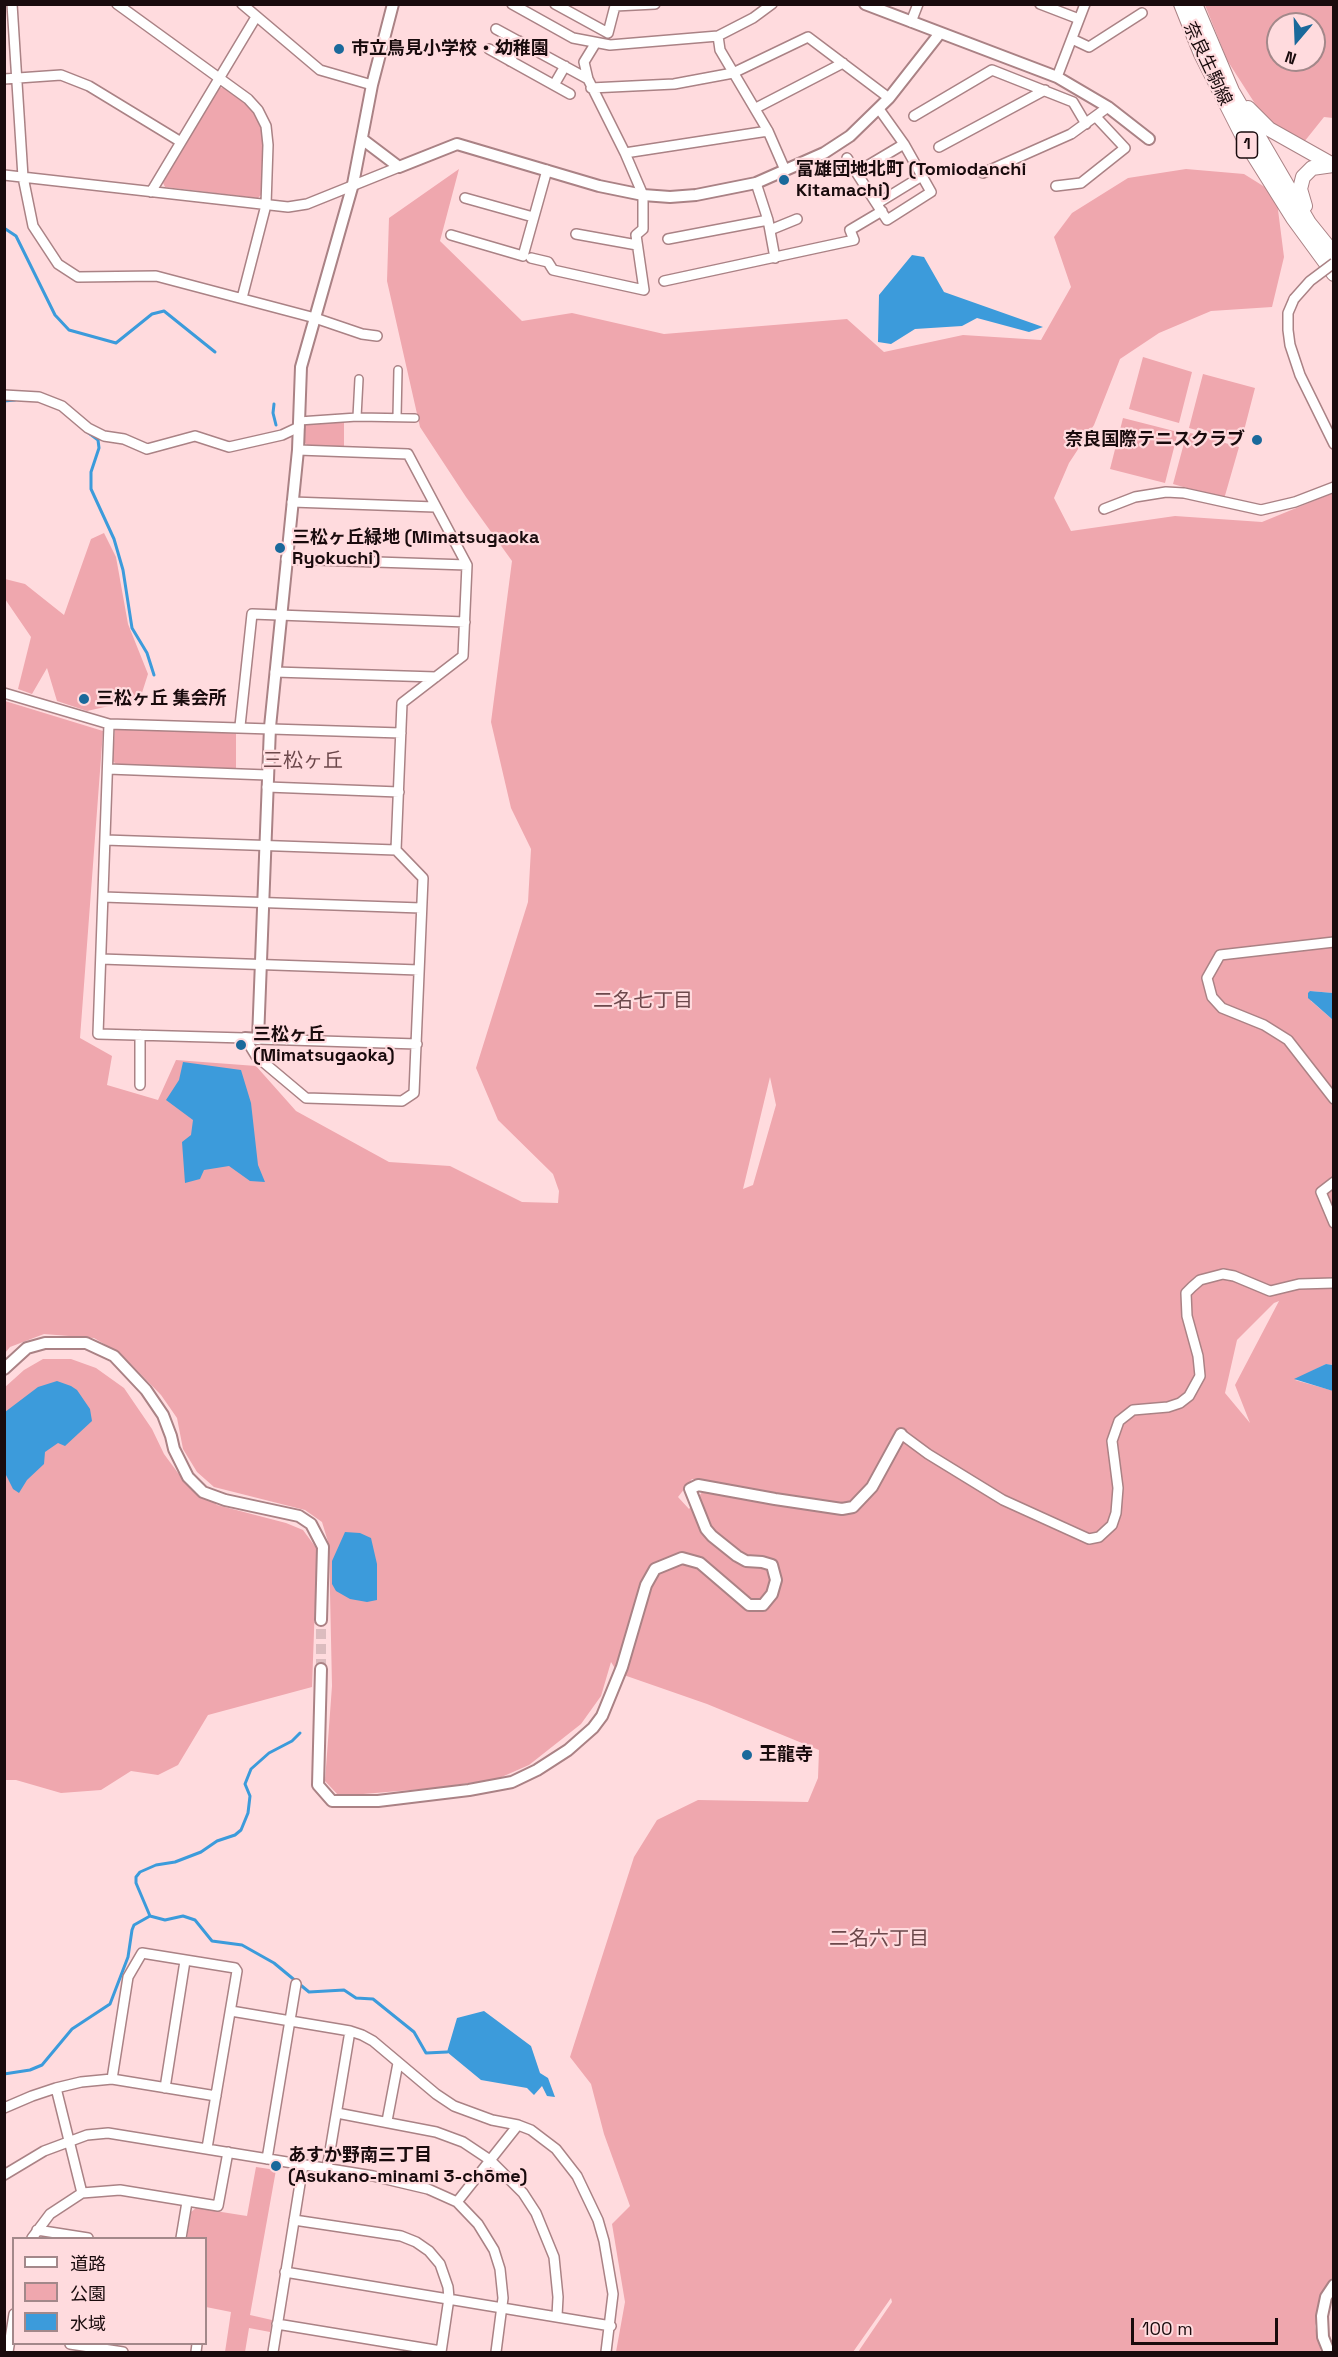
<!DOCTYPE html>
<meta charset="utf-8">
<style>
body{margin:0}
#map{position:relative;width:1338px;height:2357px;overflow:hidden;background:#ffdbde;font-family:"Space Grotesk","Noto Sans JP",sans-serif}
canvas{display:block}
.frame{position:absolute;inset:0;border:6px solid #190b0d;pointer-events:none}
.legend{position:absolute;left:12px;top:2237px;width:195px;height:108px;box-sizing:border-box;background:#ffdbde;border:2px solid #a3888a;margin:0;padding:8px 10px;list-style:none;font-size:18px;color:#190b0d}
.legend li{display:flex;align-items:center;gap:12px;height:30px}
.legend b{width:30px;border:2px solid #a3888a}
.north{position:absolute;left:1266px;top:12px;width:60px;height:60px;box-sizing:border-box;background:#ffdbde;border:2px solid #a3888a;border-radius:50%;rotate:199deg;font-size:16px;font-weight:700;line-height:24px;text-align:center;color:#190b0d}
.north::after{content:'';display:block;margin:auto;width:21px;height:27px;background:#1a699b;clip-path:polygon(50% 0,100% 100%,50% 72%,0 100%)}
.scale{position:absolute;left:1131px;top:2318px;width:147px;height:27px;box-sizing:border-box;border:3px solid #190b0d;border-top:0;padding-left:8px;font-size:18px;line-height:21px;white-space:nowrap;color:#190b0d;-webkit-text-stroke:4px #ffdbde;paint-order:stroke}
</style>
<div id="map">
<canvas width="1338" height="2357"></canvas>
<div class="frame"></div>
<ul class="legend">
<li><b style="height:8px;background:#fff"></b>道路</li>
<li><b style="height:16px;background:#efa7ae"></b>公園</li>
<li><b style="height:16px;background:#3c9bdb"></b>水域</li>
</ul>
<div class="north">N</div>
<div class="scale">100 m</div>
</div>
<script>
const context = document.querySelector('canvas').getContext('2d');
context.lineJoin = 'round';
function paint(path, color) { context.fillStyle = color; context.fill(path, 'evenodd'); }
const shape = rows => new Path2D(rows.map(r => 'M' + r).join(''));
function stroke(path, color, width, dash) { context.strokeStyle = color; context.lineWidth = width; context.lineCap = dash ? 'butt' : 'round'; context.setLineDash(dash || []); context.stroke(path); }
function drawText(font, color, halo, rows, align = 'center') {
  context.font = font + ' "Space Grotesk","Noto Sans JP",sans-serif'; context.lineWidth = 4.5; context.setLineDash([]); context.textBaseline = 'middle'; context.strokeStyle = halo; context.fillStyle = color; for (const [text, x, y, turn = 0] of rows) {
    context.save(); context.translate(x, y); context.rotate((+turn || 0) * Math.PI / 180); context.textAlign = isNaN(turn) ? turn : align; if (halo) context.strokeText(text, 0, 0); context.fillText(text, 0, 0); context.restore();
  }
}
const green = shape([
 [1205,5,1333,5,1333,118,1324,117,1304,142,1277,130,1261,113,1227,60],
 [1278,24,1314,24,1314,60,1278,60],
 [224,87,243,100,254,112,262,131,264,146,261,195,258,198,165,187,163,183,219,88],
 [459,169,440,241,522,321,572,313,664,334,847,319,884,352,963,335,1041,340,1071,287,1054,237,1072,213,1128,178,1186,169,1244,174,1276,194,1284,257,1272,307,1211,311,1159,333,1120,359,1094,425,1069,463,1054,498,1071,531,1175,516,1262,522,1333,493,1333,993,1310,991,1311,1001,1333,1020,1334,1365,1326,1364,1295,1380,1334,1391,1334,2272,1315,2326,1321,2352,858,2352,892,2302,891,2298,853,2352,616,2352,625,2302,612,2224,630,2206,604,2134,591,2084,570,2057,624,1888,634,1857,657,1820,698,1800,808,1802,818,1778,819,1750,707,1704,618,1673,611,1662,601,1696,581,1724,529,1765,497,1779,435,1788,339,1796,325,1781,332,1686,329,1545,322,1522,305,1510,214,1487,197,1472,183,1449,177,1418,161,1395,121,1354,94,1338,44,1334,10,1347,5,1353,5,701,103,731,80,1038,112,1056,107,1085,158,1100,176,1060,256,1066,296,1111,389,1162,450,1166,522,1202,558,1203,559,1191,553,1174,498,1120,476,1068,528,902,531,849,511,808,491,722,512,561,466,497,420,427,387,281,389,218],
 [770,1077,776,1105,753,1185,743,1189],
 [1279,1301,1235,1385,1250,1423,1225,1393,1237,1340,1274,1303],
 [692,1479,710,1482,689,1509,678,1497],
 [1143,357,1192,372,1179,423,1129,409],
 [1203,374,1255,388,1241,442,1189,428],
 [1123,418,1178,432,1165,483,1110,469],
 [344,421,344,448,309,447,305,443,305,424],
 [1187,432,1239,447,1224,499,1173,484],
 [104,533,116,557,128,624,148,674,140,699,87,711,57,701,47,668,32,694,18,689,31,637,5,599,5,579,25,584,64,615,91,539],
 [236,726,236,770,118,766,113,761,115,727],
 [43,1359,71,1359,96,1368,124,1388,152,1429,164,1454,178,1473,217,1505,286,1523,303,1530,317,1549,312,1687,208,1715,178,1765,158,1775,131,1771,101,1790,61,1793,16,1780,5,1780,4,1388,24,1370],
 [256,2167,276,2170,250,2315,272,2320,270,2332,249,2328,245,2352,225,2352,231,2312,206,2307,206,2238,187,2238,191,2212,196,2208,247,2216]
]);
const water = shape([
 [912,255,924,257,944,292,1043,327,1029,332,977,318,962,326,915,329,891,344,878,342,879,295],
 [1310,991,1333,993,1333,1020,1308,998,1308,993],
 [183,1062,241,1070,251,1103,258,1165,265,1182,250,1181,229,1166,204,1170,200,1179,185,1183,182,1142,191,1135,193,1120,166,1100,179,1080],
 [1326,1364,1333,1365,1333,1391,1294,1379],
 [57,1381,71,1386,77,1390,90,1409,92,1421,65,1446,58,1443,45,1452,44,1464,27,1480,19,1493,13,1489,5,1473,5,1412,38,1387],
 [345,1532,360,1533,371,1538,377,1564,377,1600,367,1602,350,1599,336,1591,332,1584,332,1561],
 [484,2011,531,2046,540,2073,548,2078,555,2097,547,2096,542,2086,534,2095,527,2088,481,2080,447,2052,457,2018]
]);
const stream = shape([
 [4,228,16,236,55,315,69,330,116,343,152,314,164,311,215,352],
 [4,401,15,400],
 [274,404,273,413,276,425],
 [86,431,98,440,99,448,91,472,91,489,114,539,123,570,132,628,147,653,154,675],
 [150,1916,136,1883,136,1877,140,1872,156,1865,175,1862,201,1852,217,1841,235,1835,241,1830,248,1813,250,1796,245,1784,251,1769,269,1753,292,1741,300,1733],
 [4,2074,30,2070,42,2065,72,2029,110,2004,128,1957,132,1930,134,1925,150,1916,165,1920,183,1916,195,1920,212,1941,242,1945,274,1963,309,1992,344,1990,356,1998,373,1999,414,2032,426,2053,447,2052]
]);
const tertiaryTunnel = shape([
 [321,1669,321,1620]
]);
const pedestrian = shape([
 [357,417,359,379],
 [397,417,398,370],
 [299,421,357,417,415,418]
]);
const minor = shape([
 [12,4,23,177,33,226,58,264,78,277,156,276,315,318,362,334,377,336],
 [117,4,248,99,258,110,266,126,268,145,266,205,242,298],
 [242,4,320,70,372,85],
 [512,4,573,38,610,45,718,36,753,18,772,4],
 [555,4,608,33,615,6,655,4],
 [1040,4,1079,19],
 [911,22,918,4],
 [496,29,588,79],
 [718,36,720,50,768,131,785,170],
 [1072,39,1089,47,1142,13],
 [489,49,570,94],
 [510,61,519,41],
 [1057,77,1085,4],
 [4,79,61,75,89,86,181,142],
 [554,85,565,66],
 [591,88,674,84,733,73,808,37,889,98],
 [756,108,843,63],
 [914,116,992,70,1073,102,1086,124],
 [939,147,1045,90],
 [625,153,768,131],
 [847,158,887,220,931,192,904,144,879,109],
 [857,172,904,144],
 [983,173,1071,134,1108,107],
 [4,175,288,207,307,204,399,167],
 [756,183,768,220,775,258],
 [1056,186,1081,183,1125,148,1096,117],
 [151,192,256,17],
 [465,198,533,217],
 [878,203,922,176],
 [770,230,797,219],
 [576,234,637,245],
 [451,235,523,256,547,170],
 [668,239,768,220],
 [531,258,548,262,553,270,644,290,636,235,643,229,643,195,625,153,588,79,584,62,595,44],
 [664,281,854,240,850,230,882,211],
 [1294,299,1288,313,1288,330,1290,345,1300,375,1334,444],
 [4,395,39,397,62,406,88,428,104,436,124,439,147,449,195,436,229,447,282,435,299,427],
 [292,502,435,507],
 [1104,509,1135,497,1166,492,1184,493,1261,510,1295,502,1334,487],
 [286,559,467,565],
 [275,672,436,677],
 [4,693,109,724,401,733],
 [109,724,98,1034,245,1038,256,1056,306,1098,402,1101,414,1093,423,878,396,850,402,703,463,656,467,565,408,454,298,450],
 [240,726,252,614,465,622],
 [108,769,267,775],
 [267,787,399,792],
 [105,840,396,850],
 [103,897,421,908],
 [1334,942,1220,955,1207,978,1212,997,1222,1008,1264,1025,1288,1040,1334,1099],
 [101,959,419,970],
 [258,1039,417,1044],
 [140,1085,140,1035],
 [1334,1182,1321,1192,1334,1223],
 [901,1434,928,1454,1003,1500,1089,1539,1099,1537,1112,1525,1116,1513,1118,1488,1112,1441,1119,1421,1133,1410,1168,1407,1180,1403,1189,1396,1200,1376,1198,1356,1187,1316,1186,1293,1192,1287,1200,1280,1223,1274,1234,1276,1270,1291,1299,1284,1334,1283],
 [231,2011,350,2031,362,2035,373,2041,436,2094,454,2106,492,2120,518,2125,531,2130,556,2149,577,2176,598,2220,604,2241,613,2294,606,2352],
 [112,2079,128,1977,142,1953,235,1968,237,1971,207,2148],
 [56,2088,82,2193],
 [165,2088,185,1961],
 [4,2108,32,2096,56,2088,81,2082,112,2079,216,2096],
 [337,2113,436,2132,463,2142,490,2160,523,2193,536,2213,554,2257,558,2297,557,2316],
 [387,2121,398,2063],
 [267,2159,296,1984],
 [327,2169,350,2031],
 [4,2175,44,2151,87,2135,108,2133,373,2176,428,2189,457,2202,478,2224,494,2250,500,2269,503,2298,496,2352],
 [457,2202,518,2125],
 [294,2220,401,2236,416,2242,429,2251,440,2264,448,2287,449,2298,441,2352],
 [37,2230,88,2238],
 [32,2238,50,2214,82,2193,120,2190,218,2206,228,2152],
 [181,2238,187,2202],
 [285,2272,611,2326],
 [277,2324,441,2351],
 [70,2344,123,2352],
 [8,2352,14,2314],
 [196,2352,197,2344],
 [273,2352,303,2165]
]);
const tertiary = shape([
 [865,4,1057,77,1108,107,1149,139],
 [362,139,399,167,457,144,599,186,643,195,670,197,696,195,756,183,824,153,850,136,889,98,940,33],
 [245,1038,258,1039,270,727,298,450,301,367,353,184,372,85,393,4],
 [4,1369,27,1348,45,1343,86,1343,114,1356,146,1390,163,1415,171,1436,174,1449,188,1477,203,1492,225,1500,299,1516,311,1524,323,1547,321,1620],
 [321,1669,318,1785,332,1801,378,1801,469,1790,512,1782,537,1770,568,1750,593,1728,602,1716,622,1667,646,1585,655,1569,682,1558,700,1563,749,1605,763,1605,772,1594,776,1580,772,1565,762,1562,746,1561,737,1556,712,1536,706,1529,690,1489,698,1485,775,1499,842,1509,853,1507,872,1487,901,1434],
 [1329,2352,1323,2337,1322,2316,1326,2297,1334,2285]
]);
const primary = shape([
 [1181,4,1201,54,1246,143,1293,218,1334,274],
 [1195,4,1232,91,1309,223,1334,254],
 [1248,108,1269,129,1333,165],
 [1305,206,1300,189,1303,177,1312,168,1333,165]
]);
const minorBridge = shape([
 [1294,299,1310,281,1334,263]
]);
const markers = [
 [339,49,6,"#1a699b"],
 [784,180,6,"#1a699b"],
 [1257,440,6,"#1a699b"],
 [280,548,6,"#1a699b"],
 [84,699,6,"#1a699b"],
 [241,1045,6,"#1a699b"],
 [747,1755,6,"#1a699b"],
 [276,2166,6,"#1a699b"]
];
const shields = [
 [1247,145,21]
];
const shieldNames = [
 ["1",1247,145]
];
const poiNames = [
 ["市立鳥見小学校・幼稚園",351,49],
 ["富雄団地北町 (Tomiodanchi",796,170],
 ["Kitamachi)",796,191],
 ["奈良国際テニスクラブ",1245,440,"right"],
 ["三松ヶ丘緑地 (Mimatsugaoka",292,538],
 ["Ryokuchi)",292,559],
 ["三松ヶ丘 集会所",96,699],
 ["三松ヶ丘",253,1035],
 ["(Mimatsugaoka)",253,1056],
 ["王龍寺",759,1755],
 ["あすか野南三丁目",288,2156],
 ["(Asukano-minami 3-chōme)",288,2177]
];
const streetNames = [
 ["奈良生駒線",1207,64,65]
];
const neighbourhoodNames = [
 ["三松ヶ丘",303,762],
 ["二名七丁目",643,1002],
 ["二名六丁目",879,1940]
];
paint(green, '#efa7ae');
paint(water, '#3c9bdb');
stroke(stream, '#3c9bdb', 3);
stroke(tertiaryTunnel, '#dcbcbf', 10, [10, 5]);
stroke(pedestrian, '#aa8285', 10);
stroke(minor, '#aa8285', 12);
stroke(tertiary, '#aa8285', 14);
stroke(primary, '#aa8285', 16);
stroke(pedestrian, '#fff', 7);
stroke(minor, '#fff', 9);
stroke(tertiary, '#fff', 10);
stroke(primary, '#fff', 14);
stroke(minorBridge, '#aa8285', 12, []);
stroke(minorBridge, '#fff', 9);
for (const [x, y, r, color] of markers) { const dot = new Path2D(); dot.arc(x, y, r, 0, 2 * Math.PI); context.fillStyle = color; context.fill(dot); stroke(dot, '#ffdbde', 2); }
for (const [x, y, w] of shields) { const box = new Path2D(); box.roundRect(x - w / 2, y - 13, w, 26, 4.5); context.fillStyle = '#ffdbde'; context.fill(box); stroke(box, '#190b0d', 1.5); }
drawText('bold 16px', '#190b0d', null, shieldNames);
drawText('bold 18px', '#190b0d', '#ffdbde', poiNames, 'left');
drawText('18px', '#190b0d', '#ffdbde', streetNames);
drawText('20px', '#6c484b', '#ffdbde', neighbourhoodNames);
</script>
